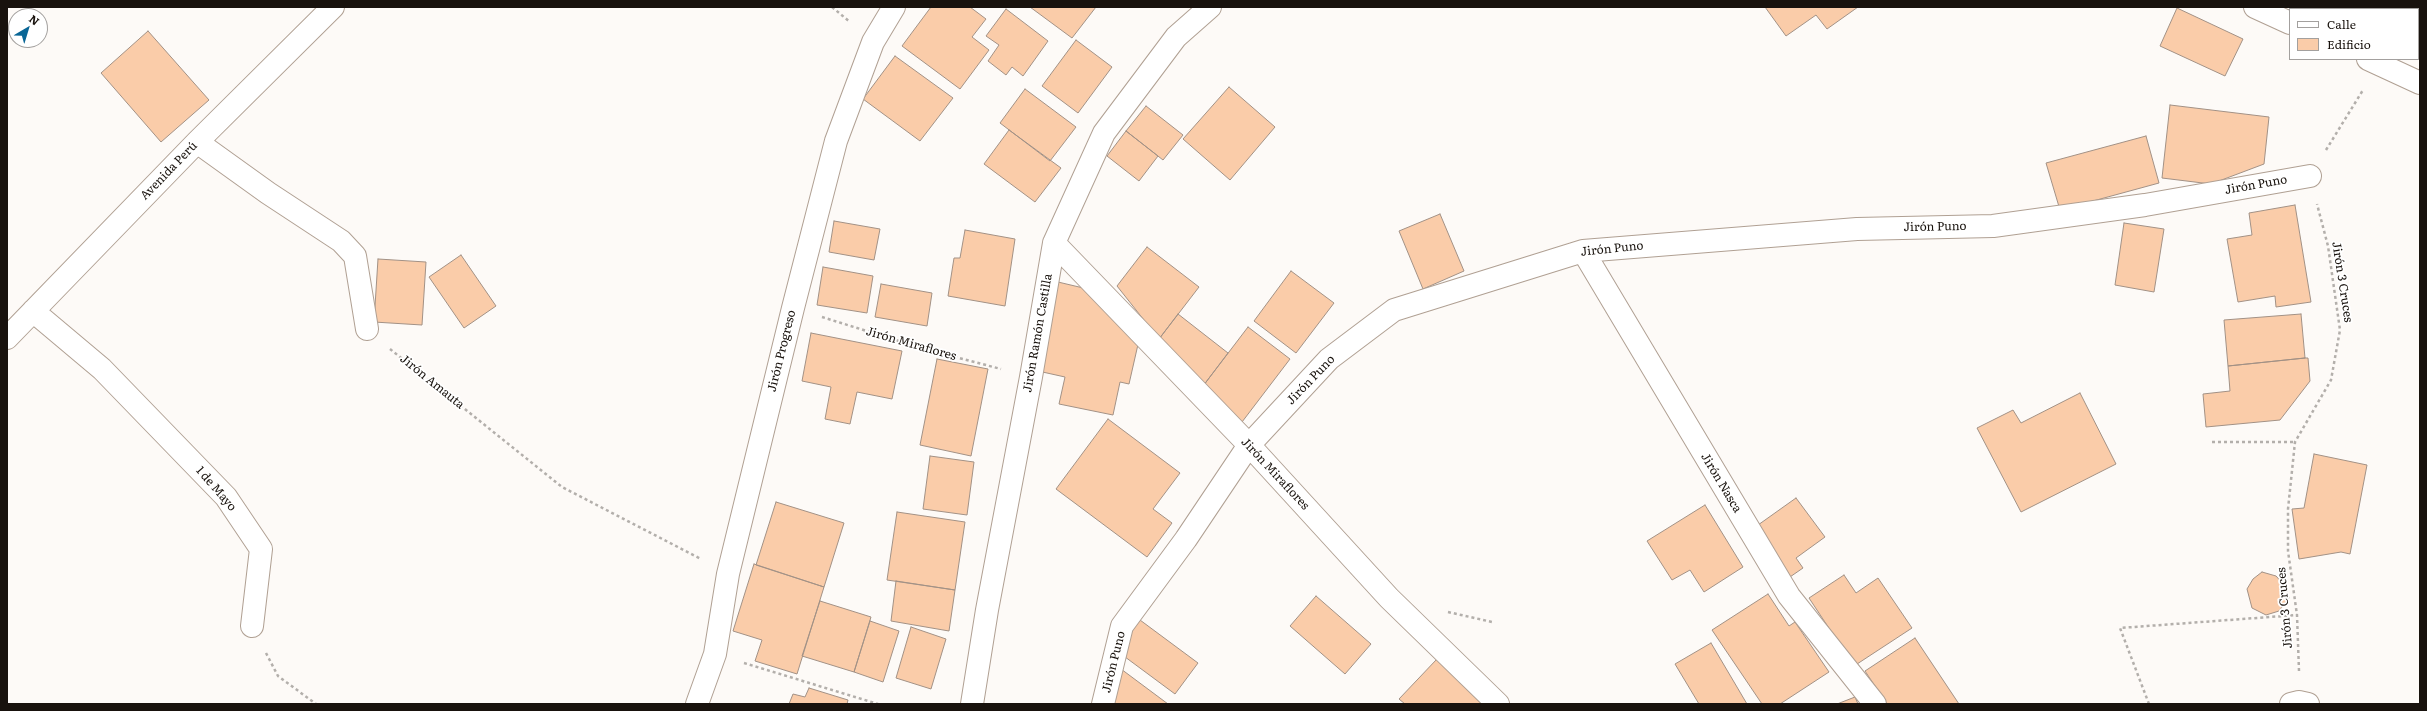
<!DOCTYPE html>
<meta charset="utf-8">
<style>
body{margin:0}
#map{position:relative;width:2427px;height:711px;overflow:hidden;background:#fdfaf7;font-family:Literata,serif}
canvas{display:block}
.frame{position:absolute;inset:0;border:8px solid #18120d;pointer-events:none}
.legend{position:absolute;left:2289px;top:8px;width:130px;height:52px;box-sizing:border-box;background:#fff;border:1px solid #a3a09e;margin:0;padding:5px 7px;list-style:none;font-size:12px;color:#18120d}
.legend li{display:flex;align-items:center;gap:8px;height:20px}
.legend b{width:20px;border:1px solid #a3a09e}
.north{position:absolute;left:8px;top:8px;width:40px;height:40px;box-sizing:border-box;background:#fff;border:1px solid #a3a09e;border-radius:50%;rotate:38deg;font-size:11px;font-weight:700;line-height:16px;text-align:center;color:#18120d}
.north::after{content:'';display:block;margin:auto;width:14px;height:18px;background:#096696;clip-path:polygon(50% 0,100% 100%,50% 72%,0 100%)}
</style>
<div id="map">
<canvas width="2427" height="711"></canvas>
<div class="frame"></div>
<ul class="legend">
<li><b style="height:5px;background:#fff"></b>Calle</li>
<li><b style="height:11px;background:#facca9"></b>Edificio</li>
</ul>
<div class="north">N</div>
</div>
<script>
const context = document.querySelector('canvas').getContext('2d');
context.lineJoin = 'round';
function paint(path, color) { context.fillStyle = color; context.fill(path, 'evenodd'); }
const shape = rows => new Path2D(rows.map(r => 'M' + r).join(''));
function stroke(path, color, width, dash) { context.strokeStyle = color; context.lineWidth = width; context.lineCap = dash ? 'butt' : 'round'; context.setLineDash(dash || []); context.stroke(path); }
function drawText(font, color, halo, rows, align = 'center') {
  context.font = font + ' Literata,serif'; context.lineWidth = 3.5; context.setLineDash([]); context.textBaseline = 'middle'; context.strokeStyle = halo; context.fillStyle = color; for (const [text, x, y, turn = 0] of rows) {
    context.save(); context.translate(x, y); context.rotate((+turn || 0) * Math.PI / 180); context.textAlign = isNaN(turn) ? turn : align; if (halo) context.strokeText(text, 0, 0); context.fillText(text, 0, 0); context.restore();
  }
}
const building = shape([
 [931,7,970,7,986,19,972,37,989,50,960,89,902,46,931,7],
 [1030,7,1096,7,1072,38,1030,7],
 [1765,7,1858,7,1827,29,1816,15,1786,36,1765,7],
 [2326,7,2378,7,2382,9,2325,9,2326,7],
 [2177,8,2243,39,2225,76,2160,46,2177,8],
 [1006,9,1048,41,1023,76,1012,67,1006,75,988,61,999,45,986,36,1006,9],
 [148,31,209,100,161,142,101,73,148,31],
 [1076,40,1112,67,1078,113,1042,86,1076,40],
 [895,56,953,98,920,141,863,99,895,56],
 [1229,87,1275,127,1230,180,1183,139,1229,87],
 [1025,89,1076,127,1050,161,1000,123,1025,89],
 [2170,105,2269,117,2264,164,2211,184,2162,178,2170,105],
 [1146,106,1183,135,1163,160,1126,131,1146,106],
 [1009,130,1061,168,1035,202,984,164,1009,130],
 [1126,131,1158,156,1139,181,1107,156,1126,131],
 [2146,136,2159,183,2060,210,2046,163,2146,136],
 [2295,205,2311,302,2276,307,2275,296,2238,302,2227,239,2252,235,2249,213,2295,205],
 [1440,214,1464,271,1423,289,1399,231,1440,214],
 [834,221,880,229,874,260,829,252,834,221],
 [2124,223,2164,229,2154,292,2115,285,2124,223],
 [965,230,1015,239,1005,306,948,296,954,258,960,258,965,230],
 [1147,247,1199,287,1159,339,1117,286,1147,247],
 [461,255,496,306,464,328,429,277,461,255],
 [378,259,426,262,422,325,374,322,378,259],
 [823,267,873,276,867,313,817,305,823,267],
 [1291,271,1334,303,1296,353,1254,321,1291,271],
 [1058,282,1096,291,1139,340,1129,384,1120,382,1113,415,1059,404,1065,377,1038,371,1058,282],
 [881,284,932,293,927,326,875,317,881,284],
 [1178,314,1228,353,1200,390,1159,339,1178,314],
 [2301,314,2305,358,2228,366,2224,320,2301,314],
 [1248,327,1290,359,1242,422,1200,390,1248,327],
 [811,333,902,351,892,399,857,392,850,424,825,419,831,387,802,381,811,333],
 [2305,358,2308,358,2310,381,2280,420,2206,427,2203,394,2230,391,2228,366,2305,358],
 [937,359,988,369,971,456,920,445,937,359],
 [2080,393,2116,464,2021,512,1977,428,2013,410,2021,423,2080,393],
 [1108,419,1180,473,1153,509,1172,523,1147,557,1056,489,1108,419],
 [2314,454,2367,465,2350,554,2341,552,2299,559,2292,509,2304,508,2314,454],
 [930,456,974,462,967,515,923,509,930,456],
 [1796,498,1825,537,1796,558,1803,568,1787,579,1751,530,1796,498],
 [776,502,844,523,824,587,756,565,776,502],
 [1705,505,1743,567,1704,592,1690,570,1672,580,1647,541,1705,505],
 [897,512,965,522,955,590,887,580,897,512],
 [754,564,824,587,797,674,755,661,762,640,733,631,754,564],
 [2262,572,2276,576,2286,587,2289,598,2279,611,2266,615,2252,608,2247,589,2253,579,2262,572],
 [1844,575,1856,593,1878,578,1912,628,1854,666,1809,598,1844,575],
 [896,581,955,590,949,631,891,621,896,581],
 [1768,594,1789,626,1795,622,1829,672,1780,704,1762,704,1712,630,1768,594],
 [1316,596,1371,644,1345,674,1290,626,1316,596],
 [820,601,871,617,854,672,802,656,820,601],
 [1140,620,1198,663,1175,694,1117,651,1140,620],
 [870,621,899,631,883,682,854,672,870,621],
 [911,627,946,639,931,689,896,678,911,627],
 [1915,638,1959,704,1887,704,1865,671,1915,638],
 [1711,643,1747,704,1699,704,1675,664,1711,643],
 [1437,659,1484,704,1405,704,1399,699,1437,659],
 [1121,669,1168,704,1107,704,1121,669],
 [809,688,848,700,847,704,789,704,793,694,805,697,809,688],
 [1855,697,1858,704,1837,704,1855,697]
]);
const path = shape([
 [832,7,850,22],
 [2417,9,2419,7],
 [2326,150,2363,90],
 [822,317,921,348,1001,369],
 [390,349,562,487,701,559],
 [2212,442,2295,442],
 [1448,612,1492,622],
 [266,653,278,676,316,704],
 [744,663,878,704],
 [2299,671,2297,615,2288,551,2288,509,2295,442,2331,380,2340,330,2328,246,2317,204],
 [2149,704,2120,628,2297,615]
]);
const street = shape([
 [2255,7,2290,23],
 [2368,59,2420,83],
 [197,142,268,193,341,241,355,256,367,329],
 [1054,243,1249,445,1389,598,1498,704],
 [1583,251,1789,596,1875,704],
 [33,311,102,369,226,497,261,549,252,626],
 [7,338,197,142,333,7],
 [697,704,715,654,728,574,793,308,836,141,873,42,894,7],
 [972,704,987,610,1031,377,1054,243,1104,133,1176,37,1210,7],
 [1103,704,1122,626,1186,539,1249,445,1329,359,1394,310,1583,251,1857,229,1993,226,2145,205,2310,176],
 [2291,704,2299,702,2308,704]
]);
const streetNames = [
 ["Avenida Perú",169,171,-46],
 ["Jirón Puno",2256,185,-10],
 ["Jirón Puno",1935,227,-1],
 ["Jirón Puno",1612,249,-6],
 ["Jirón 3 Cruces",2342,282,81],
 ["Jirón Ramón Castilla",1038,333,-80],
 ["Jirón Miraflores",911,344,16],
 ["Jirón Progreso",782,351,-76],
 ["Jirón Puno",1311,380,-46],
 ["Jirón Amauta",432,382,39],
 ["Jirón Miraflores",1275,474,47],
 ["Jirón Nasca",1721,483,59],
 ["1 de Mayo",216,489,49],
 ["Jirón 3 Cruces",2285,608,-95],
 ["Jirón Puno",1114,662,-76]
];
paint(building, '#facca9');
stroke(building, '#a29185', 1);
stroke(street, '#b0a093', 24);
stroke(path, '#b3afab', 2.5, [3, 3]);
stroke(street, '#fff', 22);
drawText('12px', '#18120d', '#fff', streetNames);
</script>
